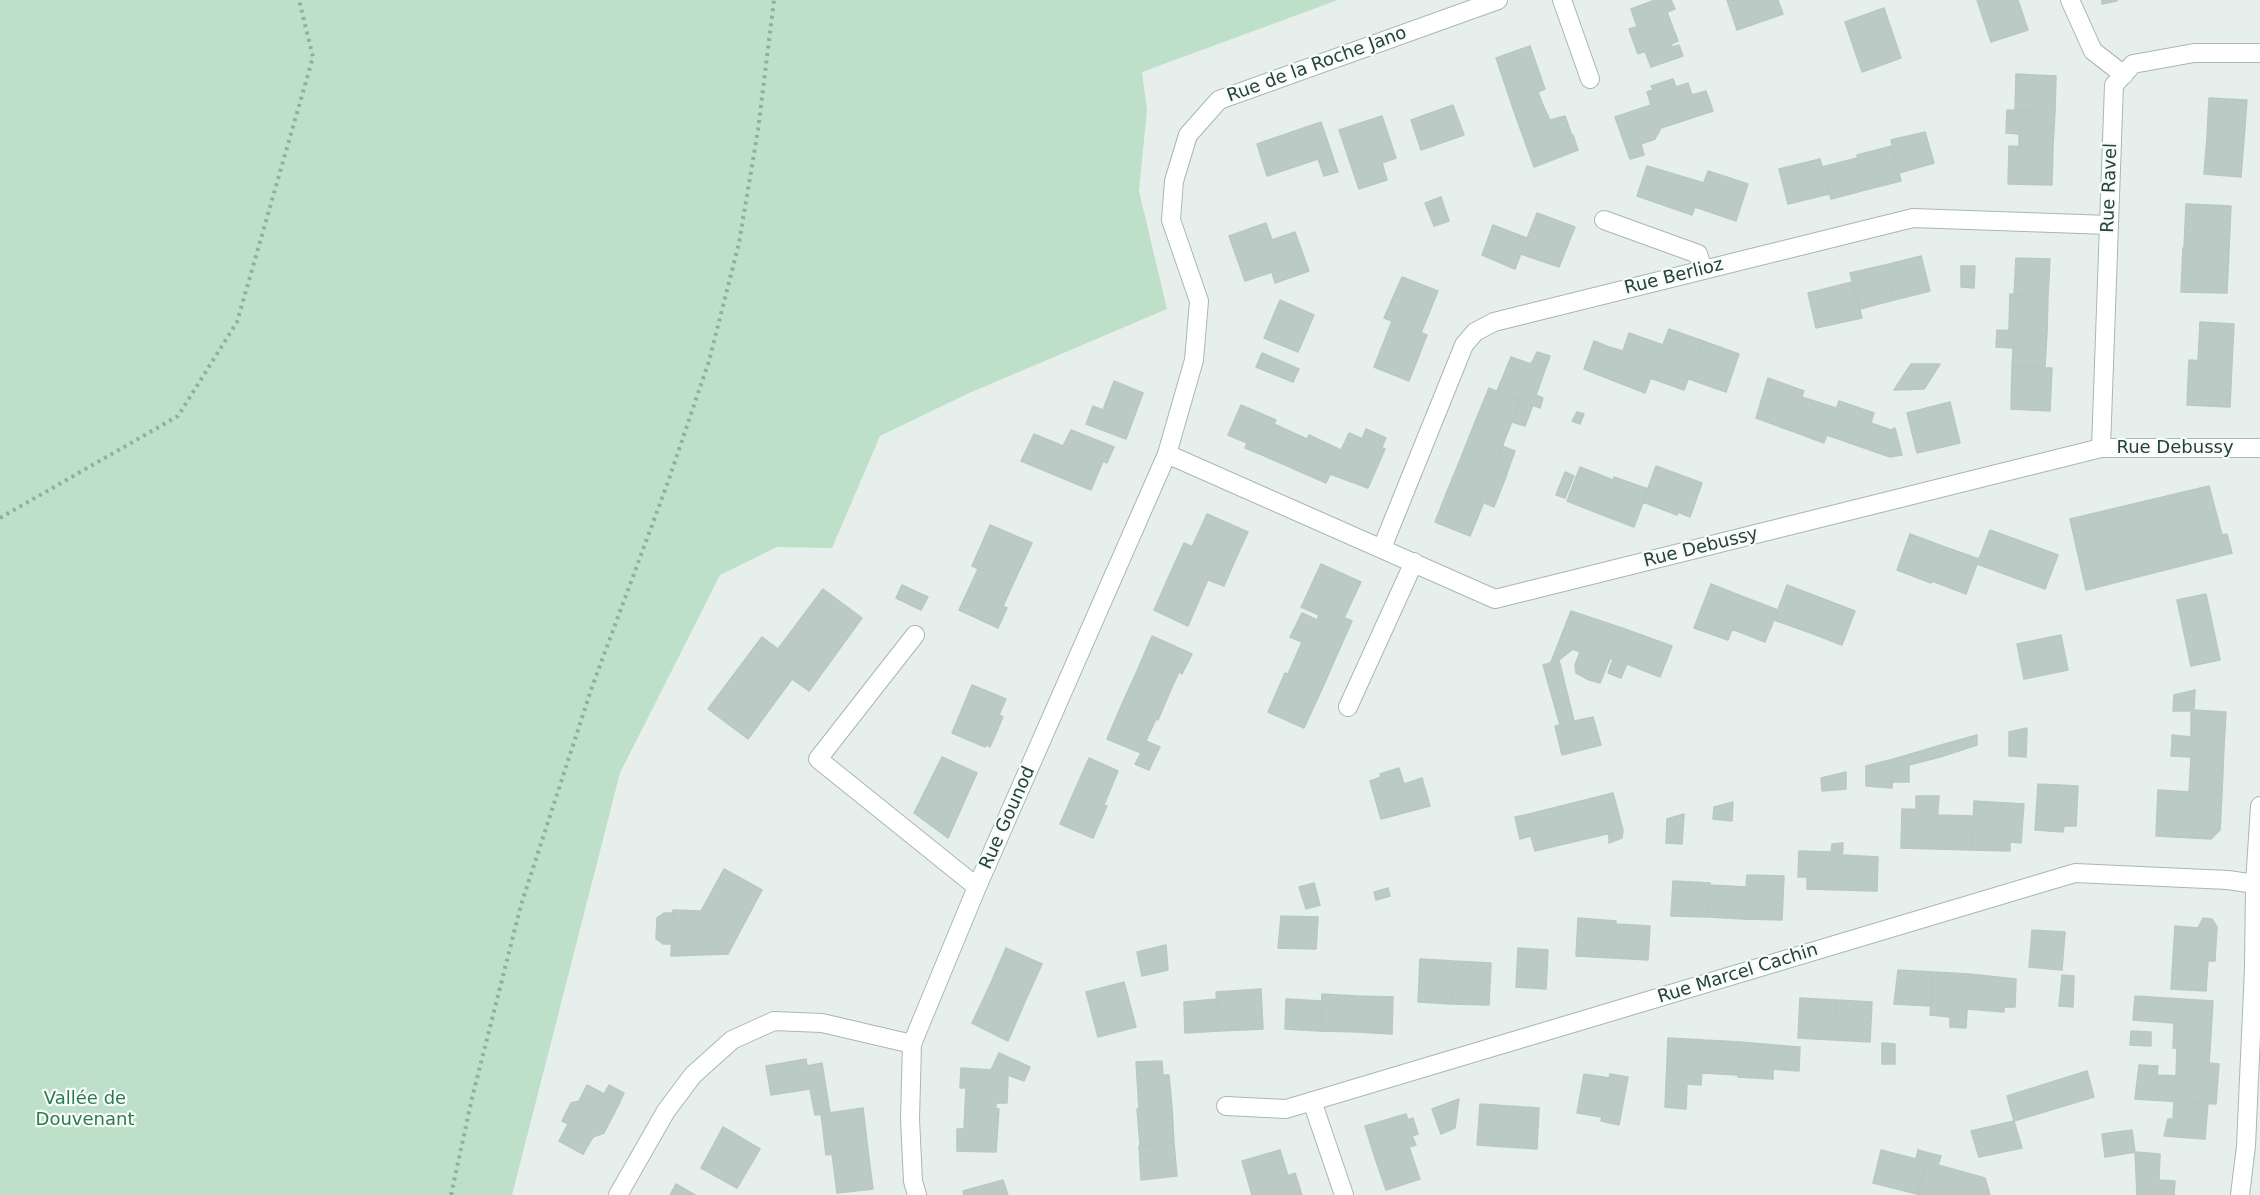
<!DOCTYPE html>
<meta charset="utf-8">
<style>
body{margin:0}
canvas{display:block;background:#e6efeb}
</style>
<canvas width="2260" height="1195"></canvas>
<script>
const context = document.querySelector('canvas').getContext('2d');
context.lineJoin = 'round';
function paint(path, color) { context.fillStyle = color; context.fill(path, 'evenodd'); }
const shape = rows => new Path2D(rows.map(r => 'M' + r).join(''));
function stroke(path, color, width, dash) { context.strokeStyle = color; context.lineWidth = width; context.lineCap = dash ? 'butt' : 'round'; context.setLineDash(dash || []); context.stroke(path); }
function drawText(font, color, halo, rows, align = 'center') {
  context.font = font + ' "DejaVu Sans",sans-serif'; context.lineWidth = 4.5; context.setLineDash([]); context.textBaseline = 'middle'; context.strokeStyle = halo; context.fillStyle = color; for (const [text, x, y, turn = 0] of rows) {
    context.save(); context.translate(x, y); context.rotate((+turn || 0) * Math.PI / 180); context.textAlign = isNaN(turn) ? turn : align; if (halo) context.strokeText(text, 0, 0); context.fillText(text, 0, 0); context.restore();
  }
}
const green = shape([
 [0,0,1338,0,1142,72,1147,110,1139,191,1167,309,967,394,880,436,832,548,777,547,720,575,620,773,512,1195,0,1195]
]);
const building = shape([
 [1655,0,1671,0,1675,9,1667,12,1678,41,1671,44,1672,47,1679,45,1683,56,1651,67,1645,51,1638,54,1632,38,1640,35,1631,9,1655,0],
 [1727,0,1778,0,1783,14,1737,30,1727,0],
 [1977,0,2018,0,2028,30,1991,42,1977,0],
 [2102,0,2117,0,2117,1,2102,4,2102,0],
 [1884,8,1901,58,1862,72,1845,22,1884,8],
 [1636,27,1640,35,1632,38,1629,29,1636,27],
 [1530,46,1545,89,1538,92,1543,105,1515,114,1496,58,1530,46],
 [2016,74,2056,76,2055,112,2015,111,2016,74],
 [1673,79,1676,87,1688,83,1692,95,1706,91,1713,111,1661,128,1655,139,1641,144,1644,155,1630,159,1615,117,1651,105,1647,92,1653,90,1651,86,1673,79],
 [2209,98,2247,100,2244,139,2207,137,2209,98],
 [1453,105,1464,135,1421,150,1411,120,1453,105],
 [1543,105,1559,140,1573,135,1578,150,1534,167,1515,114,1543,105],
 [2007,110,2055,112,2053,147,2019,147,2019,134,2006,133,2007,110],
 [1382,116,1396,158,1382,163,1387,180,1359,189,1339,130,1382,116],
 [1565,116,1572,136,1559,140,1551,120,1565,116],
 [1321,122,1338,172,1324,176,1318,159,1267,176,1257,144,1321,122],
 [1925,132,1934,163,1899,173,1891,140,1925,132],
 [2207,137,2244,139,2241,177,2204,174,2207,137],
 [1892,146,1901,181,1865,190,1857,155,1892,146],
 [2009,146,2053,147,2052,185,2008,184,2009,146],
 [1857,158,1865,190,1831,199,1822,167,1857,158],
 [1820,159,1829,194,1788,204,1779,169,1820,159],
 [1647,166,1704,183,1692,215,1637,196,1647,166],
 [1708,171,1748,184,1736,221,1695,207,1708,171],
 [1441,197,1449,221,1434,226,1425,203,1441,197],
 [2186,204,2231,206,2229,250,2184,248,2186,204],
 [1537,213,1575,227,1559,267,1521,254,1537,213],
 [1266,223,1272,240,1295,232,1309,271,1275,283,1272,272,1245,281,1229,236,1266,223],
 [1493,225,1527,238,1515,269,1482,255,1493,225],
 [2183,248,2229,250,2227,293,2181,292,2183,248],
 [1921,256,1930,291,1894,300,1885,265,1921,256],
 [2016,258,2050,259,2048,296,2014,295,2016,258],
 [1885,265,1894,300,1860,309,1850,273,1885,265],
 [1961,266,1975,266,1974,288,1961,287,1961,266],
 [1402,277,1438,291,1421,333,1384,318,1402,277],
 [1852,282,1862,318,1816,328,1808,293,1852,282],
 [2010,294,2048,296,2047,332,2009,330,2010,294],
 [1280,300,1314,315,1298,352,1264,338,1280,300],
 [1392,321,1427,335,1409,381,1374,367,1392,321],
 [2200,322,2234,324,2232,363,2198,361,2200,322],
 [1669,329,1703,341,1684,390,1650,378,1669,329],
 [1997,330,2047,332,2045,367,2012,367,2013,348,1996,347,1997,330],
 [1629,333,1663,345,1645,393,1599,375,1609,347,1623,351,1629,333],
 [1594,341,1609,347,1599,375,1584,369,1594,341],
 [1703,341,1739,354,1726,392,1689,379,1703,341],
 [1537,352,1550,356,1536,395,1543,398,1540,408,1497,391,1511,357,1531,364,1537,352],
 [1262,353,1299,369,1293,382,1256,367,1262,353],
 [2189,360,2232,363,2230,407,2187,405,2189,360],
 [1911,364,1940,364,1924,389,1894,390,1911,364],
 [2012,367,2052,368,2050,411,2011,409,2012,367],
 [1768,378,1804,391,1789,430,1756,418,1768,378],
 [1114,381,1143,393,1126,439,1086,424,1093,406,1103,410,1114,381],
 [1489,388,1520,401,1507,434,1475,422,1489,388],
 [1802,397,1836,408,1824,443,1789,430,1802,397],
 [1520,401,1533,405,1525,426,1512,422,1520,401],
 [1839,401,1874,413,1871,423,1891,430,1895,428,1902,455,1890,457,1827,435,1839,401],
 [1950,402,1960,443,1917,453,1907,413,1950,402],
 [1241,405,1276,420,1260,454,1245,448,1247,443,1228,435,1241,405],
 [1577,412,1584,414,1580,424,1572,421,1577,412],
 [1475,422,1507,434,1494,468,1462,455,1475,422],
 [1274,424,1307,439,1294,469,1260,454,1274,424],
 [1366,429,1386,438,1382,447,1362,439,1366,429],
 [1071,430,1114,447,1107,463,1103,461,1091,490,1021,461,1034,434,1063,446,1071,430],
 [1349,433,1385,449,1368,488,1330,474,1349,433],
 [1309,435,1341,450,1326,483,1294,469,1309,435],
 [1502,446,1515,451,1507,473,1494,468,1502,446],
 [1462,455,1494,468,1480,501,1448,489,1462,455],
 [1656,466,1702,483,1690,517,1678,512,1677,515,1643,502,1656,466],
 [1580,467,1613,480,1600,514,1567,501,1580,467],
 [1494,468,1507,474,1494,507,1480,501,1494,468],
 [1565,472,1574,476,1565,498,1556,495,1565,472],
 [1614,477,1648,489,1634,527,1600,514,1614,477],
 [2209,486,2222,535,2227,534,2232,553,2086,590,2070,519,2209,486],
 [1448,489,1484,502,1470,536,1435,522,1448,489],
 [1207,514,1248,532,1233,565,1192,547,1207,514],
 [990,525,1032,543,1013,584,972,566,990,525],
 [1990,530,2023,542,2010,576,1977,564,1990,530],
 [1910,534,1945,547,1931,583,1897,570,1910,534],
 [2023,542,2058,555,2045,589,2010,576,2023,542],
 [1184,543,1233,565,1224,586,1208,580,1203,591,1169,576,1184,543],
 [1945,547,1979,559,1966,594,1932,581,1945,547],
 [1321,564,1361,582,1344,618,1304,601,1321,564],
 [978,569,1013,584,1003,606,1007,608,998,628,959,610,978,569],
 [1169,576,1203,591,1188,626,1154,610,1169,576],
 [1711,584,1744,597,1728,640,1694,628,1711,584],
 [902,585,928,597,921,610,896,598,902,585],
 [1787,585,1821,598,1808,632,1774,620,1787,585],
 [823,589,862,618,809,691,792,679,748,739,708,709,762,637,778,649,823,589],
 [2206,594,2220,660,2191,666,2177,600,2206,594],
 [1744,597,1778,610,1765,642,1732,629,1744,597],
 [1821,598,1855,611,1842,645,1808,632,1821,598],
 [1304,601,1352,621,1336,657,1290,637,1302,613,1317,620,1319,615,1301,607,1304,601],
 [1571,611,1622,628,1609,661,1598,657,1589,680,1576,673,1575,665,1580,652,1573,649,1559,660,1551,662,1571,611],
 [1622,628,1672,646,1660,677,1627,664,1621,678,1608,673,1613,659,1610,658,1622,628],
 [2061,635,2068,670,2024,679,2017,644,2061,635],
 [1152,636,1192,654,1182,674,1179,672,1172,687,1137,671,1152,636],
 [1302,642,1336,657,1322,689,1288,674,1302,642],
 [1598,657,1609,661,1600,683,1589,680,1598,657],
 [1559,660,1574,721,1593,717,1601,745,1562,755,1555,726,1560,725,1543,665,1559,660],
 [1137,671,1172,687,1158,720,1122,704,1137,671],
 [1285,673,1322,689,1304,728,1268,712,1285,673],
 [972,685,1006,699,999,715,1003,717,990,747,987,745,985,747,952,733,972,685],
 [2195,690,2194,710,2226,712,2224,747,2172,743,2172,735,2191,737,2191,711,2173,711,2174,695,2195,690],
 [1122,704,1156,719,1146,741,1160,747,1149,770,1135,764,1141,753,1107,739,1122,704],
 [2027,728,2026,757,2009,756,2009,732,2027,728],
 [1977,735,1977,745,1940,757,1941,745,1977,735],
 [2172,743,2224,747,2222,794,2189,792,2191,757,2171,756,2172,743],
 [1941,745,1940,757,1909,765,1909,782,1892,782,1894,759,1941,745],
 [942,757,977,773,948,838,914,813,942,757],
 [1089,758,1118,771,1104,805,1074,792,1089,758],
 [1894,759,1892,788,1866,786,1866,766,1894,759],
 [1399,768,1404,784,1422,778,1430,806,1381,819,1370,781,1381,777,1380,774,1399,768],
 [1846,772,1846,789,1822,791,1821,778,1846,772],
 [2038,784,2078,786,2076,826,2064,826,2063,832,2035,830,2038,784],
 [2158,790,2222,794,2220,830,2211,839,2156,836,2158,790],
 [1074,792,1107,806,1093,838,1060,824,1074,792],
 [1613,793,1623,830,1535,851,1525,815,1613,793],
 [1916,796,1939,796,1938,810,1916,809,1916,796],
 [1974,801,2024,804,2021,843,2010,842,2010,851,1972,850,1974,801],
 [1733,802,1732,821,1713,819,1714,807,1733,802],
 [1902,809,1938,810,1937,849,1901,848,1902,809],
 [1684,814,1682,844,1666,843,1667,819,1684,814],
 [1525,815,1531,836,1520,839,1515,817,1525,815],
 [1938,815,1974,816,1972,850,1937,849,1938,815],
 [1623,830,1622,838,1609,843,1609,833,1623,830],
 [1843,843,1841,890,1807,889,1807,877,1798,877,1799,851,1831,852,1832,844,1843,843],
 [1843,855,1878,857,1877,891,1841,890,1843,855],
 [724,869,762,890,728,954,671,956,673,910,701,911,724,869],
 [1747,875,1784,876,1782,920,1744,919,1747,875],
 [1673,881,1710,883,1708,917,1671,916,1673,881],
 [1314,883,1320,905,1306,909,1299,887,1314,883],
 [1710,885,1746,887,1744,919,1708,917,1710,885],
 [1388,888,1390,896,1376,900,1374,892,1388,888],
 [664,913,673,913,672,944,663,944,656,939,657,918,664,913],
 [1281,916,1318,917,1316,949,1278,948,1281,916],
 [1578,918,1616,921,1613,958,1576,956,1578,918],
 [2203,918,2212,919,2217,927,2215,961,2208,961,2206,991,2171,989,2175,926,2198,928,2203,918],
 [1616,924,1650,926,1648,960,1613,958,1616,924],
 [2032,930,2065,932,2062,970,2029,967,2032,930],
 [1166,945,1168,970,1142,976,1137,952,1166,945],
 [1006,948,1042,964,1024,1004,989,987,1006,948],
 [1518,948,1548,950,1546,989,1516,987,1518,948],
 [1420,959,1454,961,1452,1004,1418,1002,1420,959],
 [1454,961,1491,963,1489,1005,1452,1004,1454,961],
 [1898,970,1933,972,1931,1006,1894,1004,1898,970],
 [1933,972,1969,974,1966,1028,1950,1027,1950,1017,1930,1015,1933,972],
 [1969,974,2016,979,2015,1007,2004,1007,2004,1012,1967,1009,1969,974],
 [2062,975,2074,976,2073,1007,2059,1006,2062,975],
 [1124,982,1136,1027,1098,1037,1086,992,1124,982],
 [989,987,1024,1004,1008,1041,972,1023,989,987],
 [1261,989,1263,1029,1219,1031,1216,992,1261,989],
 [1322,994,1358,996,1357,1032,1320,1031,1322,994],
 [1358,996,1393,997,1392,1034,1357,1032,1358,996],
 [2135,996,2213,1001,2210,1050,2173,1048,2174,1023,2133,1020,2135,996],
 [1800,998,1836,1000,1834,1040,1798,1038,1800,998],
 [1217,999,1219,1031,1185,1033,1184,1002,1217,999],
 [1286,999,1322,1001,1320,1031,1285,1029,1286,999],
 [1836,1000,1872,1002,1870,1042,1834,1040,1836,1000],
 [2131,1031,2151,1032,2151,1046,2130,1045,2131,1031],
 [1668,1038,1704,1040,1701,1085,1687,1084,1686,1109,1665,1107,1668,1038],
 [1704,1040,1740,1042,1738,1075,1702,1073,1704,1040],
 [1740,1042,1786,1046,1785,1070,1773,1069,1773,1079,1738,1077,1740,1042],
 [1882,1043,1895,1044,1895,1064,1882,1064,1882,1043],
 [1786,1046,1800,1047,1799,1071,1785,1070,1786,1046],
 [2177,1048,2210,1050,2209,1063,2219,1064,2216,1104,2135,1099,2139,1065,2158,1066,2157,1075,2176,1076,2177,1048],
 [999,1053,1030,1067,1024,1081,1008,1075,1007,1103,996,1103,996,1109,965,1107,966,1088,960,1088,961,1068,991,1070,999,1053],
 [806,1059,807,1066,822,1063,830,1113,815,1115,810,1089,771,1095,766,1066,806,1059],
 [1162,1061,1163,1075,1169,1075,1172,1107,1139,1109,1136,1062,1162,1061],
 [2087,1071,2094,1097,2014,1121,2007,1096,2087,1071],
 [1584,1074,1609,1078,1610,1074,1628,1077,1619,1125,1601,1121,1602,1117,1577,1113,1584,1074],
 [587,1085,604,1094,609,1085,618,1090,619,1104,604,1133,593,1137,583,1154,559,1141,568,1124,562,1121,571,1103,579,1101,587,1085],
 [618,1090,624,1093,619,1104,618,1097,618,1090],
 [1459,1099,1455,1128,1441,1134,1432,1109,1459,1099],
 [2174,1101,2208,1103,2205,1139,2164,1136,2168,1119,2173,1119,2174,1101],
 [1480,1104,1539,1108,1537,1149,1477,1145,1480,1104],
 [965,1107,999,1109,996,1152,957,1151,957,1129,964,1129,965,1107],
 [1172,1107,1174,1143,1140,1145,1137,1109,1172,1107],
 [863,1108,868,1150,826,1155,821,1114,863,1108],
 [1406,1114,1408,1120,1413,1118,1418,1134,1412,1136,1416,1145,1375,1158,1365,1126,1406,1114],
 [2014,1121,2022,1148,1979,1157,1971,1131,2014,1121],
 [723,1127,760,1149,737,1188,701,1168,723,1127],
 [2132,1130,2135,1152,2105,1157,2102,1134,2132,1130],
 [1174,1143,1177,1176,1141,1180,1139,1146,1174,1143],
 [1409,1147,1420,1179,1386,1190,1375,1158,1409,1147],
 [868,1150,873,1189,837,1193,832,1154,868,1150],
 [1280,1150,1288,1176,1295,1173,1302,1195,1252,1195,1242,1161,1280,1150],
 [1881,1150,1916,1159,1918,1150,1929,1153,1917,1194,1873,1183,1881,1150],
 [2135,1152,2160,1154,2159,1180,2175,1181,2174,1195,2137,1195,2135,1152],
 [1929,1153,1941,1156,1938,1165,1985,1178,1990,1195,1918,1195,1929,1153],
 [1003,1180,1008,1195,964,1195,963,1191,1003,1180],
 [676,1184,695,1195,670,1195,676,1184]
]);
const path = shape([
 [0,518,178,416,237,322,313,57,299,0],
 [451,1195,472,1098,521,905,592,687,668,482,709,361,739,243,758,130,774,0]
]);
const minor = shape([
 [1562,0,1590,79],
 [2070,0,2093,51,2124,75],
 [1604,220,1698,254,1703,270],
 [2101,448,2114,85,2133,64,2194,53,2260,53],
 [1167,454,1495,599,2101,448,2260,448],
 [1382,548,1464,345,1475,332,1494,322,1913,218,2109,225],
 [915,635,818,759,977,887],
 [1348,707,1414,562],
 [1312,1101,1344,1195],
 [1226,1106,1286,1109,2075,873,2228,880,2255,884],
 [618,1195,666,1111,693,1075,732,1040,774,1021,822,1023,912,1044],
 [917,1195,913,1181,910,1119,912,1044,977,887,1167,454,1194,360,1199,301,1171,220,1174,181,1188,135,1219,100,1498,0],
 [2240,1195,2246,1146,2254,968,2255,884,2260,806]
]);
const streetNames = [
 ["Rue de la Roche Jano",1317,65,-20],
 ["Rue Ravel",2110,188,-88],
 ["Rue Berlioz",1674,277,-14],
 ["Rue Debussy",2175,448],
 ["Rue Debussy",1701,548,-14],
 ["Rue Gounod",1008,818,-66],
 ["Rue Marcel Cachin",1738,974,-17]
];
const parkNames = [
 ["Vallée de",85,1099],
 ["Douvenant",85,1120]
];
paint(green, '#bfe0c8');
paint(building, '#bbcac4');
stroke(building, '#b8c9c2', 1.5);
stroke(minor, '#a8b8b2', 20);
stroke(path, '#86b3a5', 4, [3, 4.5]);
stroke(minor, '#fff', 18);
drawText('18px', '#24423a', '#f7fbf9', streetNames);
drawText('18px', '#2d7a4b', '#f7fbf9', parkNames);
</script>
